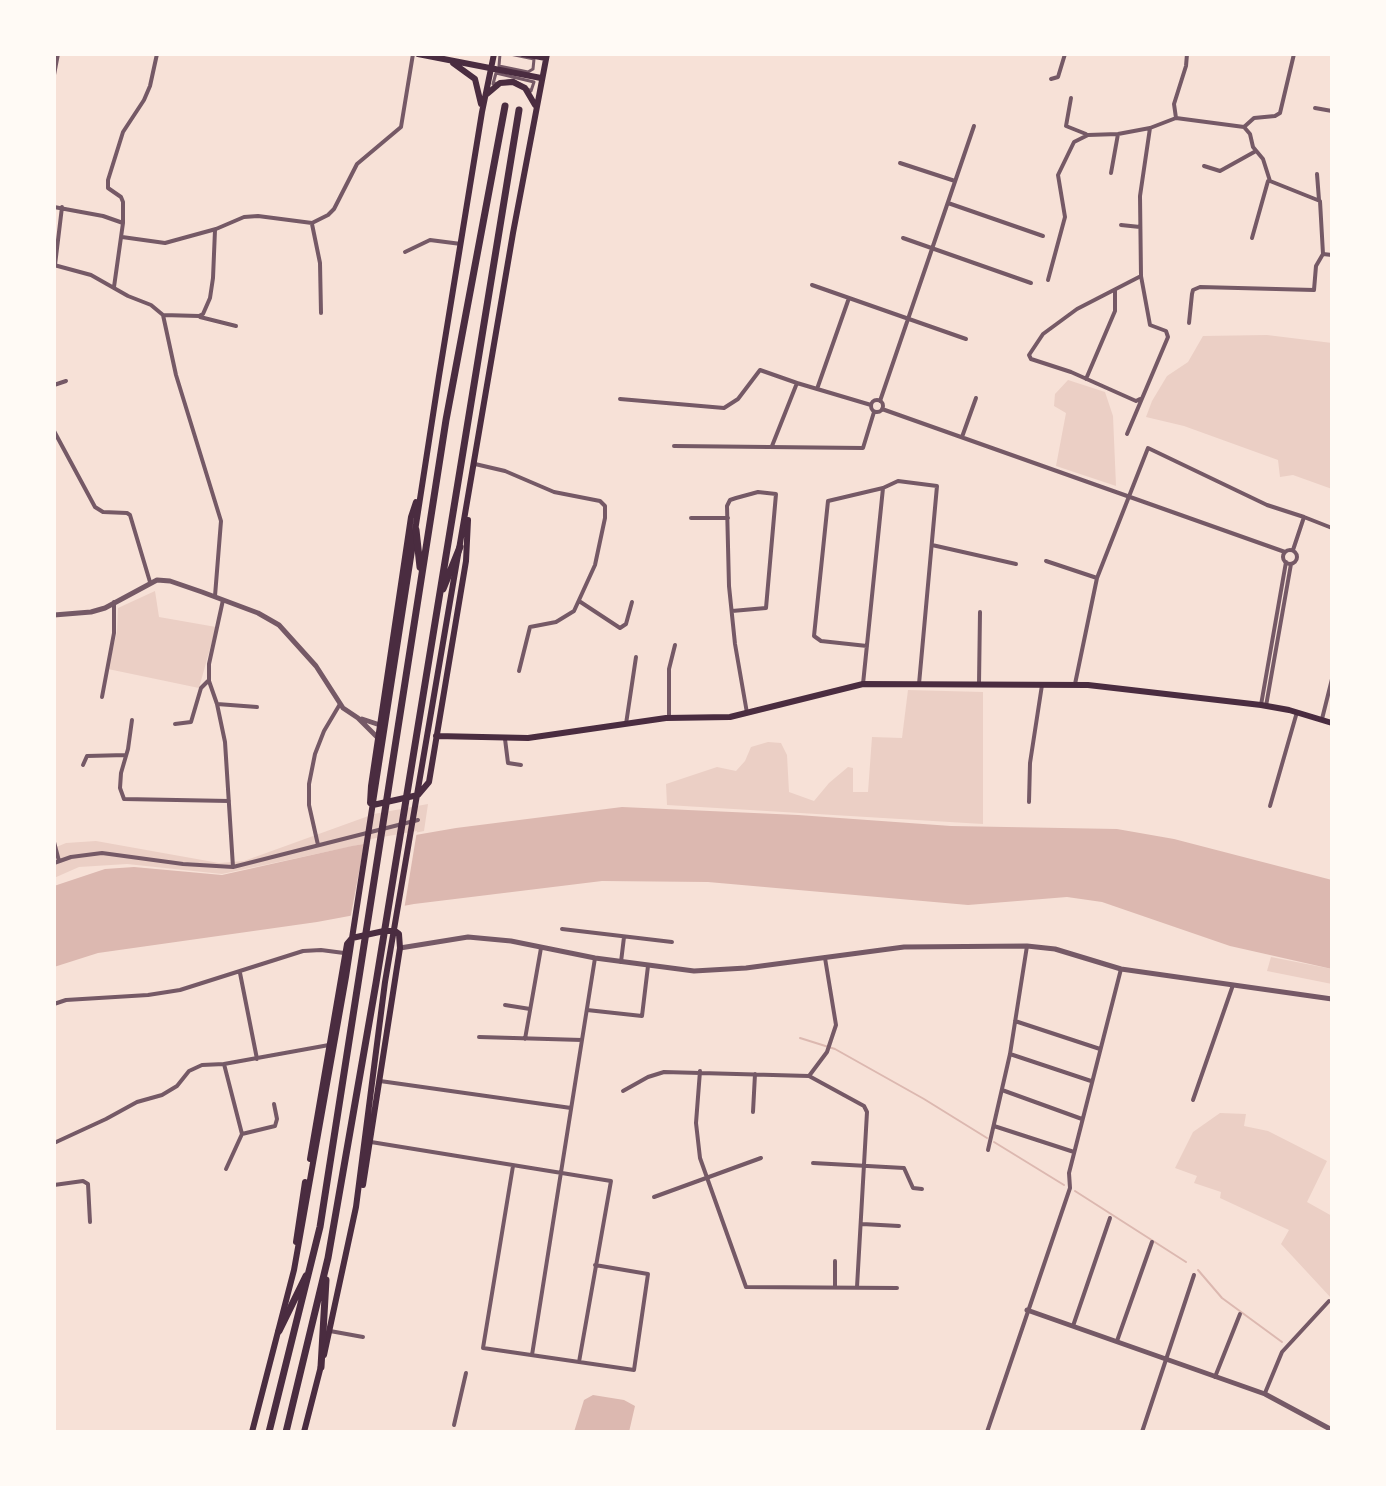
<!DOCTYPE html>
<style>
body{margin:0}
#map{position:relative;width:1386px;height:1486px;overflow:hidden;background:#f7e1d7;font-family:"Asap Condensed",sans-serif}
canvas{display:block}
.frame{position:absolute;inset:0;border:56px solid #fffaf5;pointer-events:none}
</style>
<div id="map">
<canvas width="1386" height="1486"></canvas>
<div class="frame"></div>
</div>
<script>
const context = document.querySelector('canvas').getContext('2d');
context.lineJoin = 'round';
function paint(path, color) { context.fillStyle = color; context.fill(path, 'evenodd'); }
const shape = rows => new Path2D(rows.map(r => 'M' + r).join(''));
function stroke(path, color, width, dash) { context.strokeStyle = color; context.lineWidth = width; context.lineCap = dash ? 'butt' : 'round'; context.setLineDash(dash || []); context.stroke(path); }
const green = shape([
 [1267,335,1332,343,1332,489,1293,475,1280,477,1278,460,1184,426,1146,417,1152,401,1167,376,1188,362,1203,336],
 [1068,380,1105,392,1113,416,1116,486,1056,466,1066,413,1054,406,1055,394],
 [155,591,159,617,216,627,199,688,108,669,117,632,118,608],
 [908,690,983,692,983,824,667,805,666,784,717,767,736,771,745,761,751,747,768,742,781,743,787,755,789,792,814,801,829,783,848,767,853,768,853,792,868,792,872,737,902,738],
 [428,804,424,831,222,874,127,864,79,867,54,878,54,848,66,843,96,841,219,863,244,861,374,814],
 [1271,957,1332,969,1332,984,1267,971],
 [1220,1113,1246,1114,1244,1126,1268,1131,1327,1161,1307,1202,1332,1216,1332,1299,1281,1244,1289,1230,1220,1198,1221,1192,1194,1183,1197,1176,1175,1168,1193,1132]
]);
const water = shape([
 [622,807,798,815,951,826,1117,829,1174,839,1332,880,1332,969,1230,946,1102,902,1067,897,968,905,708,882,602,881,414,904,317,922,98,953,54,967,54,886,105,869,134,867,222,875,352,846,456,828],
 [593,1395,624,1400,635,1406,629,1432,574,1432,584,1400]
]);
const pier = shape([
 [417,831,404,910,350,920,365,840]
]);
const stream = shape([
 [800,1038,835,1049,924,1099,987,1138],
 [994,1142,1064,1185],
 [1075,1191,1186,1262],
 [1198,1270,1222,1298,1282,1342]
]);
const pedestrian = shape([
 [500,54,499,66,528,72,533,69,534,59,510,54],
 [496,73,534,82,531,91,513,80,493,84,496,73]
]);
const minor = shape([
 [1187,54,1186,66,1174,104,1176,118,1244,127,1250,134,1253,147,1263,159,1270,181,1320,201,1323,254,1332,255],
 [54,75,58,54],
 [1051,79,1058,77,1065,54],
 [1071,98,1066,126,1086,134],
 [1315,108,1332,111],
 [1244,127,1254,118,1275,116,1280,113,1294,54],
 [900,163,955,181],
 [1204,166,1220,171,1256,151],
 [1111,173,1118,134],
 [1317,174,1319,200],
 [948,203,1043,236],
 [54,207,103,216,123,223],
 [312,224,320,263,321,313],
 [1121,225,1140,227],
 [122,237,165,243,216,229,244,217,258,216,312,223,328,215,334,209,357,164,401,127,413,54],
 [903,238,1031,283],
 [1252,238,1268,181],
 [405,252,430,240,461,244],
 [54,265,91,275,128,296,151,305,163,315,176,375,221,521,215,596],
 [55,265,62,207],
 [1048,280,1065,217,1058,175,1074,142,1088,135,1118,134,1150,128,1176,118],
 [812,285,966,339],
 [114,287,123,223,123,202,121,197,108,188,108,180,123,132,144,100,150,86,157,54],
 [163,315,199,316,203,314,210,298,213,278,215,230],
 [200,317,236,326],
 [1189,323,1192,294,1193,290,1200,287,1314,290,1316,266,1323,254],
 [1086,379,1115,311,1115,290],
 [54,385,66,381],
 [817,389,849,298],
 [620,399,724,408,738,399,760,370,797,383],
 [1140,399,1136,401,1071,372,1031,359,1029,355,1043,334,1077,309,1141,276],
 '871 406a6 6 0 1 1 12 0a6 6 0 1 1-12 0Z',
 [880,401,974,126],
 [882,409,1285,552],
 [54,431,95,507,103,512,127,513,130,515,150,582],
 [1127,434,1168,337,1166,331,1150,325,1141,276,1140,196,1150,128],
 [962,437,976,398],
 [674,446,863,448,874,412],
 [772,446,797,383,871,405],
 [475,464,505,471,554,492,600,501,605,506,605,518,595,565,574,611,556,622,530,627,519,671],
 [1304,517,1332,528],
 [691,518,728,518],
 [932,545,1016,564],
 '1283 557a7 7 0 1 1 14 0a7 7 0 1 1-14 0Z',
 [1046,561,1097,578],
 [223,600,209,664,209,681,217,704,225,742,233,867],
 [579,601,620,628,626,624,632,602],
 [732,611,766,608,776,494,758,492,736,498,730,500,727,506,729,586,735,644,747,713],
 [867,646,821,641,814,636,828,501,883,488,898,481,937,486,919,684],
 [863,684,883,488],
 [979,684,980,612],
 [1075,684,1097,578,1148,448,1267,505,1304,517,1293,550],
 [102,697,114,633,114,602],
 [217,704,257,707],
 [1261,705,1286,562],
 [1266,706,1291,564],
 [669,718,669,669,675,645],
 [1322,719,1332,679],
 [132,720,128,749,121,773,120,788,124,799,229,801],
 [175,724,191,722,201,688,208,681],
 [626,724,636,657],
 [505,739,508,763,521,765],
 [83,765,87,756,126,755],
 [1029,802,1030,763,1042,685],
 [1270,806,1297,712],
 [54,842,59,861],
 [318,845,309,805,309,784,315,754,324,731,340,704],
 [54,863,71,857,102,853,183,864,233,867,418,820],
 [562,929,672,942],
 [621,962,624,937],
 [240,973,257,1059],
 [54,1004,66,1000,148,995,180,990,303,951,321,950,344,953],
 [505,1005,530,1009],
 [587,1010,642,1016,648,966],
 [1015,1021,1100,1049],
 [479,1037,582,1040],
 [525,1039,541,948],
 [1010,1054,1091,1081],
 [224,1064,242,1134,226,1169],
 [700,1071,696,1123,700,1158,746,1287,897,1288],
 [809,1076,864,1106,867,1112,857,1287],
 [380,1081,571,1108],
 [1002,1090,1082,1119],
 [623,1091,648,1077,664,1072,809,1076,827,1052,836,1025,825,958],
 [1193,1100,1233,985],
 [753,1112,755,1074],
 [994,1126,1074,1152],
 [242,1134,275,1126,277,1119,274,1104],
 [371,1142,611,1181,579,1362],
 [54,1143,106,1119,137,1102,162,1095,177,1086,189,1071,202,1065,224,1064,329,1045],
 [988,1150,1010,1054,1027,946],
 [813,1163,904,1168,913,1188,922,1189],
 [513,1166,483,1348,634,1370,648,1274,595,1265],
 [54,1185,83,1181,88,1184,90,1222],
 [654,1197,761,1158],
 [862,1224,899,1226],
 [835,1261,835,1287],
 [1073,1326,1110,1218],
 [330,1331,363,1337],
 [1117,1341,1152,1242],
 [532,1355,595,958],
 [1215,1377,1240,1314],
 [1265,1393,1282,1352,1329,1301],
 [454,1425,466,1373],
 [987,1432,1070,1188,1069,1173,1121,969],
 [1142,1432,1194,1275]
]);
const tertiary = shape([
 [54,615,91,612,105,608,157,580,170,581,202,592,258,613,279,625,316,666,343,708,358,718,378,738],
 [362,719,380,725],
 [400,948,468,937,511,941,595,958,694,971,746,968,904,947,1027,946,1055,949,1121,969,1332,999],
 [1027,1310,1265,1394,1332,1430]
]);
const secondary = shape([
 [418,54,541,78],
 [523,54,546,58],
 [453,63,475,79,481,104],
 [487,94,500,83,513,82,525,88,535,105],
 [416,502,411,517,371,786,370,803,373,805,418,795,429,782,466,561,468,520],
 [436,736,528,738,666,718,730,717,863,684,1088,685,1261,705,1289,710,1332,723],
 [310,1159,347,944,352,938,384,931,395,931,399,934,400,948,363,1185],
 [296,1242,305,1182],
 [324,1355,356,1207,385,982,513,233,547,54],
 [252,1432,294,1270,346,977,439,376,482,112,494,54],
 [304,1432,321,1366]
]);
const trunk = shape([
 [416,530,420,567],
 [443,589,460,547],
 [279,1331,306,1276],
 [321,1367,326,1280],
 [269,1432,320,1227,446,420,505,106],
 [286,1432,328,1258,376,983,519,110]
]);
paint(green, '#ebcfc5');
paint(water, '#dcb8b0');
paint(pier, '#f7e1d7');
stroke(stream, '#dcb8b0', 2);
stroke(pedestrian, '#755966', 3);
stroke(minor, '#755966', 4);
stroke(tertiary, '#755966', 5);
stroke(secondary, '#4a2c40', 6);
stroke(trunk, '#4a2c40', 7);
</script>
